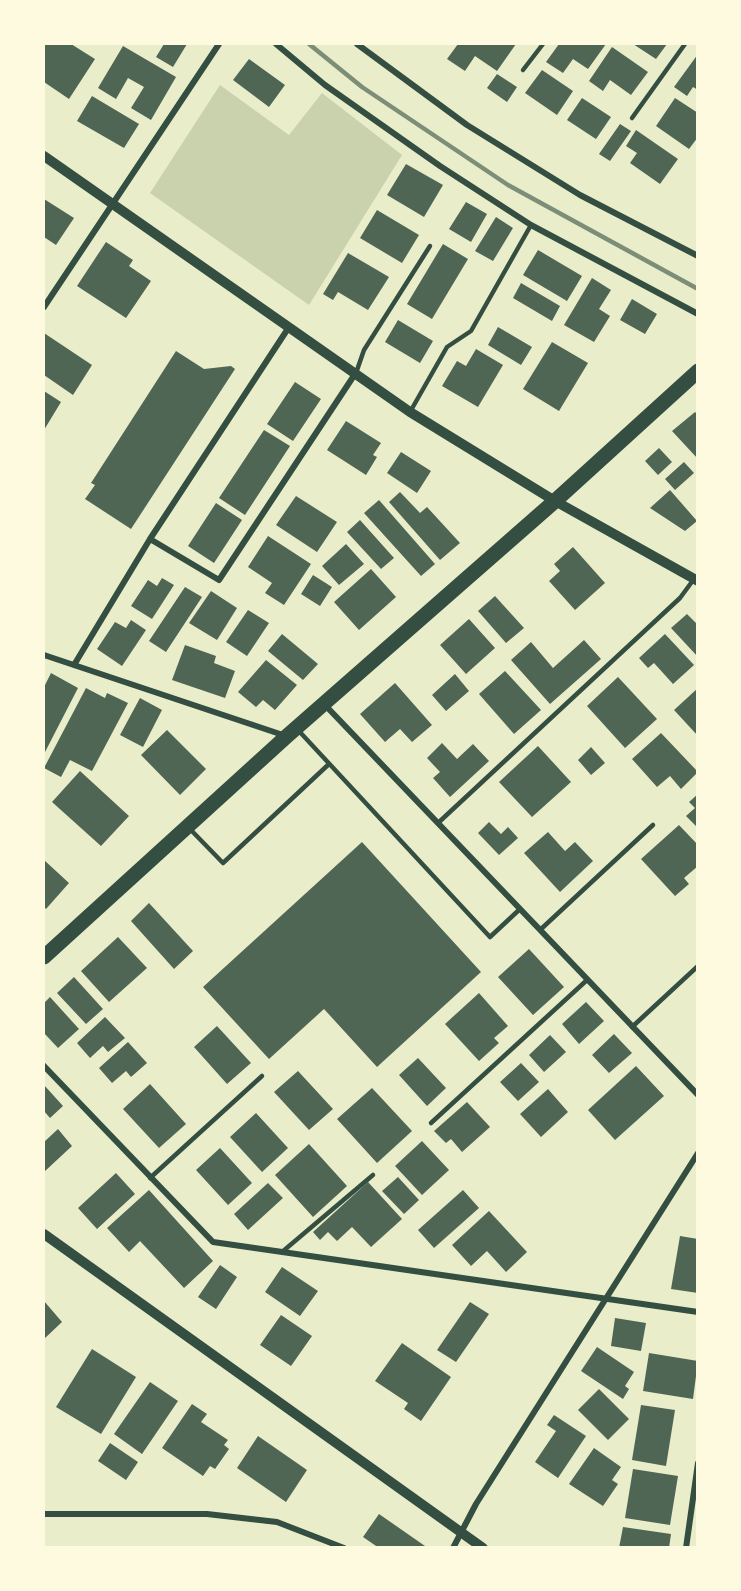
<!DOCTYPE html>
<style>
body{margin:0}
#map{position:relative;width:741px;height:1591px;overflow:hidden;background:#e9edc9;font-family:"Asap Condensed",sans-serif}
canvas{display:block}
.frame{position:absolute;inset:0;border:45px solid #fefae0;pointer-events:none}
</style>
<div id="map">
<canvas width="741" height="1591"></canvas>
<div class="frame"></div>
</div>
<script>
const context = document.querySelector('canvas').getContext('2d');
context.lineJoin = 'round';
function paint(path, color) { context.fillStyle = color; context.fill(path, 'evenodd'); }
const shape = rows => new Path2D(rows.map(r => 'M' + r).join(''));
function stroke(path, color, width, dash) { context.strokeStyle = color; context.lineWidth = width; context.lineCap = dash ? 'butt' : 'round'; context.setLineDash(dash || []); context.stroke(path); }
const green = shape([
 [220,85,289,135,322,93,402,155,309,305,150,193]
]);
const building = shape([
 [44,44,71,44,95,59,69,99,44,82],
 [164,44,187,44,173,67,156,57],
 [458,44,516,44,497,71,475,56,465,71,447,59],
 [559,44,606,44,588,69,573,59,563,73,546,62],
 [633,44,667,44,656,59],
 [123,46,176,77,151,120,131,108,144,87,128,78,116,99,98,88],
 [612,47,648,72,631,95,610,80,603,91,589,81],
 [698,54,698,90,693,87,687,96,674,87],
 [249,59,285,85,269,107,233,80],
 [542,70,573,91,557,115,525,93],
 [497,74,517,87,507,102,487,88],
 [92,96,139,124,124,148,77,121],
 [582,98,611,117,596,139,567,120],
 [675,98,698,113,698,137,689,149,656,126],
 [620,124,631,131,610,161,599,154],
 [636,130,678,159,660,184,630,163,637,153,626,146],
 [406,164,443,185,424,217,387,195],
 [44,199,74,218,56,245,44,237],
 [466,202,487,214,471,242,449,229],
 [377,210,419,235,402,263,360,238],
 [496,217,513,228,493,261,475,251],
 [106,242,133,260,129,266,151,281,126,318,77,286],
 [443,244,468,259,432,319,407,304],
 [538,250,582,276,567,301,523,275],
 [348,253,389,277,368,310,338,292,333,300,323,294],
 [592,278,611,290,599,309,610,316,594,342,564,325],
 [521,283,560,306,552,321,513,298],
 [632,299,657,314,645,334,620,320],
 [398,320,433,341,420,363,385,342],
 [498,327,532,347,521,365,488,345],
 [44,333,92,365,73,395,44,375],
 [552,342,588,363,559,411,523,389],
 [476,349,503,365,478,407,442,386,457,361,466,366],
 [176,351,204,369,231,366,235,369,131,529,85,499,95,485,91,483],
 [295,382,321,399,293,441,267,424],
 [44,391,61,402,44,430],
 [695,412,698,415,698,459,672,431],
 [346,421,381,443,373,455,377,457,366,475,327,450],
 [264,430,290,446,245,515,219,498],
 [659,448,672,462,658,475,645,461],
 [401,452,431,471,417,493,387,473],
 [684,462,694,473,675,490,665,479],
 [670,490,697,521,685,531,650,508],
 [400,492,420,513,427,507,460,543,440,560,389,502],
 [296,496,337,522,317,552,276,525],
 [379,500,435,564,421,576,364,513],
 [216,503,242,520,214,563,188,546],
 [360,520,394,558,381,569,347,532],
 [268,536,311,564,284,605,265,593,272,583,248,567],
 [346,544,364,564,339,585,322,566],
 [573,547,605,583,575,610,549,581,560,571,554,564],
 [371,569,396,597,359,630,334,602],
 [313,575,332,587,320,606,301,594],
 [162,578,174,585,152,619,131,606,148,580,157,586],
 [185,587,202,597,166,652,149,641],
 [211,591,237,608,217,640,189,623],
 [495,596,524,628,506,643,478,611],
 [248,610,269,623,247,656,226,642],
 [687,614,698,625,698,657,671,628],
 [469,619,495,648,466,674,440,645],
 [131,620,146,630,122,666,97,649,115,622,126,628],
 [282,634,318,664,303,680,268,651],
 [665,634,694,665,673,684,654,663,648,668,639,658],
 [584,640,601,659,550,704,511,660,531,642,553,668],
 [185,645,216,656,214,663,235,671,225,698,172,680],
 [266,660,297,685,275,710,263,700,256,707,238,692],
 [505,671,541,710,514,734,479,694],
 [51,673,78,688,44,754,44,687],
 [455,674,469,691,446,711,432,695],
 [618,677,657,719,625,748,587,706],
 [395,683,432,725,412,742,400,729,385,742,360,714],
 [86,688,105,698,107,693,128,703,92,771,70,760,61,777,44,768],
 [698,688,698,736,674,710],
 [140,698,162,710,143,747,120,735],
 [167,730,206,769,180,795,141,755],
 [661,733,698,772,681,789,670,776,657,787,632,759],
 [442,743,457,759,473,744,489,761,450,797,433,778,440,772,427,758],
 [538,746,571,782,532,817,499,782],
 [591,747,605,763,591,775,578,760],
 [80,771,129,816,101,846,52,802],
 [698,794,698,828,686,816,695,808,689,802],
 [489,822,501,834,508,827,518,838,499,855,478,833],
 [679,825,698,845,698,866,684,878,689,884,675,896,641,859],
 [548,832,565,851,575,842,593,861,560,892,524,853],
 [362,842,481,972,377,1067,324,1009,269,1059,203,987],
 [44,860,69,883,46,909,44,907],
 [149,903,193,951,174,969,131,921],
 [118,937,147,968,109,1002,81,971],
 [529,949,564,987,533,1015,498,977],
 [74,977,103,1009,86,1024,57,993],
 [479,993,508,1026,494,1038,499,1043,479,1061,445,1024],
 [50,997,79,1029,58,1048,44,1033,44,1003],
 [586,1002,604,1021,579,1044,562,1024],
 [105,1017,125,1038,108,1052,103,1046,90,1058,77,1043],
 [217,1026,251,1063,227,1084,194,1047],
 [614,1034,632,1053,609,1073,592,1055],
 [550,1035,566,1052,544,1072,529,1055],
 [128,1042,147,1063,131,1077,126,1071,112,1083,99,1068],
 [418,1058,446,1088,427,1106,399,1075],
 [521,1063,539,1082,518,1101,500,1082],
 [636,1066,664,1096,615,1140,588,1110],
 [298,1071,333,1109,309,1130,274,1092],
 [150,1084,186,1124,159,1148,123,1109],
 [44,1085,63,1106,50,1118,44,1111],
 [372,1088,412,1131,377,1163,337,1119],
 [548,1089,568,1112,541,1137,520,1114],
 [467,1102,490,1127,462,1152,451,1139,446,1143,434,1131],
 [256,1113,288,1148,262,1172,230,1137],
 [58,1129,72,1146,44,1172,44,1142],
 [422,1141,449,1170,422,1195,395,1166],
 [309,1144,347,1186,313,1217,275,1175],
 [220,1148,252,1183,228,1205,196,1170],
 [116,1173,135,1194,97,1229,78,1208],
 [398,1177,419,1200,404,1214,382,1191],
 [368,1182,402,1219,371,1247,352,1227,337,1241,328,1232,320,1240,313,1232],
 [268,1183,283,1198,248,1230,234,1214],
 [149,1190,213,1261,184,1288,140,1241,129,1252,107,1228],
 [463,1190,479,1208,434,1248,418,1230],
 [489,1211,527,1252,506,1272,487,1251,471,1266,452,1245],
 [680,1236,698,1239,698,1293,671,1289],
 [220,1265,237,1277,216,1309,198,1297],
 [282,1267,318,1291,300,1316,265,1292],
 [44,1301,62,1322,44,1339],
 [470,1302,489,1314,456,1362,437,1350],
 [281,1315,312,1336,291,1366,260,1345],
 [615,1318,646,1323,641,1351,611,1346],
 [402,1343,451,1377,421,1421,404,1409,408,1403,375,1381],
 [597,1347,634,1372,625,1386,629,1389,623,1399,581,1371],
 [92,1349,136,1377,101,1434,56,1407],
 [649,1353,698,1361,693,1399,643,1391],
 [150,1382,178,1401,142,1454,114,1434],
 [599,1389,629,1419,608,1440,578,1410],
 [192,1404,207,1414,201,1422,228,1440,224,1445,229,1449,215,1469,210,1466,203,1476,162,1448],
 [641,1405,675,1410,666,1466,632,1460],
 [554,1415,586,1436,558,1478,535,1462,556,1431,547,1425],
 [258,1436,307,1470,286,1502,237,1468],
 [110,1443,138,1462,126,1480,98,1461],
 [594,1448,621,1467,612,1480,618,1484,603,1506,569,1484],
 [633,1469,678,1476,670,1525,625,1518],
 [379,1514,425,1546,423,1548,379,1548,363,1537],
 [623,1527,671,1534,669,1548,619,1548]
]);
const service = shape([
 [523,70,543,44],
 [632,118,685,44],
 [356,373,364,350,430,246],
 [410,412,447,347,471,331,531,225],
 [298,730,490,937,520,909],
 [438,823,680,598,694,579],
 [189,828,223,863,329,764],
 [540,930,653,825],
 [632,1027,698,966],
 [431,1123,587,980],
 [150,1178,262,1076],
 [282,1252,373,1175]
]);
const minor = shape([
 [276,44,325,85,440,166,531,225,698,314],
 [357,44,467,125,580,195,698,256],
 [44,307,219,44],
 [150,539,289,327],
 [44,655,286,736],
 [74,665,150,539,219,580,355,374],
 [325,705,698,1095],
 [44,1066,213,1242,698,1312],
 [44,1514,207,1514,277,1522,344,1548],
 [453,1548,476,1504,698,1153],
 [686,1548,698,1463]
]);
const tertiary = shape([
 [44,156,410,412,555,501,698,581],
 [44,1234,483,1548]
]);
const primary = shape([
 [44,957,287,736,555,501,698,371]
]);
const rail = shape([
 [309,44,362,87,508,185,698,289]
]);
paint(green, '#cad2ad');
paint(building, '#4f6655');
stroke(service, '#344e41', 4.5);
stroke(minor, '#344e41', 6);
stroke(tertiary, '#344e41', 10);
stroke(primary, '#344e41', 15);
stroke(rail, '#7c8e77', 4.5);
</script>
